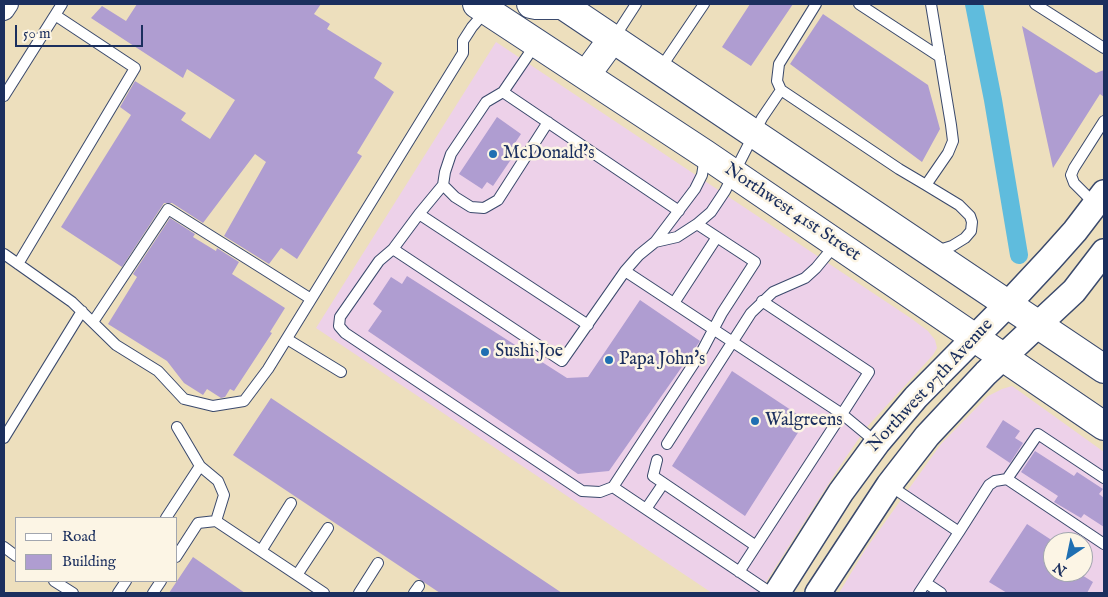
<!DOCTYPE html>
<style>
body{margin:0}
#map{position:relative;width:1108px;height:597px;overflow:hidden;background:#eddfbd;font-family:"IM FELL English",serif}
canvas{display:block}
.frame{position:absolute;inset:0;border:5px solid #1b2f5e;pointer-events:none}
.legend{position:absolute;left:15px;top:517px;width:162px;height:65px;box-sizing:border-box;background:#fcf5e5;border:1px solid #a2a6af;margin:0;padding:6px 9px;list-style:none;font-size:15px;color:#1b2f5e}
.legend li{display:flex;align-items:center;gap:10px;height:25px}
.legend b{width:25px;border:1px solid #a2a6af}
.north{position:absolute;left:1043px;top:532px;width:50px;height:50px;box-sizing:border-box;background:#fcf5e5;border:1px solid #a2a6af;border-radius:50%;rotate:214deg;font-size:14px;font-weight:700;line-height:20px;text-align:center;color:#1b2f5e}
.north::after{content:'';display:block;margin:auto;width:18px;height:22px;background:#1f6fb2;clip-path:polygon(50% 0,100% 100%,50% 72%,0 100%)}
.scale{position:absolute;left:15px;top:25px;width:128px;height:22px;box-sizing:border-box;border:2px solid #1b2f5e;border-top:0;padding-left:6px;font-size:15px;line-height:18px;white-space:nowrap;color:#1b2f5e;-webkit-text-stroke:4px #fcf5e5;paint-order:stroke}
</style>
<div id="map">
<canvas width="1108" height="597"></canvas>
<div class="frame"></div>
<ul class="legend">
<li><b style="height:6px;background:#fff"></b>Road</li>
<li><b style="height:14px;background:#af9dd1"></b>Building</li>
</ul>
<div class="north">N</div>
<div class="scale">50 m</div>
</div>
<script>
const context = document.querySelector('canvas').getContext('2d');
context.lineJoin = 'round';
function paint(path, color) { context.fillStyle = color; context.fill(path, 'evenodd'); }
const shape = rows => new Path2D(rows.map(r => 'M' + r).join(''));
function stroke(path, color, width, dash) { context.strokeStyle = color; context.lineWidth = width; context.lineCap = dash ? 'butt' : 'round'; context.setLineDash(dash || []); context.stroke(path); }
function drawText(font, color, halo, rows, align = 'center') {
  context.font = font + ' "IM FELL English",serif'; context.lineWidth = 5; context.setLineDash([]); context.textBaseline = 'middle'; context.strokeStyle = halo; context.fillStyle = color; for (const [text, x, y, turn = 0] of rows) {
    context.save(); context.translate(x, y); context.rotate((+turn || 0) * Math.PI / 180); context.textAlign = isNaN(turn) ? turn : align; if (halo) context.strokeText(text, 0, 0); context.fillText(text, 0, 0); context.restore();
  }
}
const built = shape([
 [496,42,912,319,928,331,935,340,937,348,933,355,866,428,838,469,759,593,712,593,316,328],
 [1012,386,1104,452,1104,593,839,593,865,550,941,444,988,396,1002,389],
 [1053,542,1083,542,1083,572,1053,572]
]);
const canal = shape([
 [974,4,993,100,1019,255]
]);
const building = shape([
 [137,4,321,4,314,14,330,24,327,29,382,63,374,78,394,92,357,153,362,156,297,259,281,248,269,264,224,236,266,162,255,154,203,223,172,203,164,203,122,267,61,227,131,115,120,107,135,81,186,113,181,120,210,139,235,100,187,69,183,78,91,18,102,6,126,21],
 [750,4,793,4,751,66,722,47],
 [823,14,928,85,940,129,922,162,790,64],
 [1022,26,1096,73,1104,70,1104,97,1100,94,1053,168],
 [497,117,521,134,513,146,518,149,493,186,487,182,482,189,459,174],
 [170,218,195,234,193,237,216,251,217,248,239,262,232,274,285,308,270,332,272,333,234,391,230,389,225,397,221,398,207,389,203,395,184,383,167,361,108,324,137,277,133,274],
 [407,276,567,378,588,377,640,300,700,341,609,471,578,474,368,331,382,311,373,304,391,277,402,284],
 [732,371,806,420,745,516,672,466],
 [271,398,562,593,440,593,233,455],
 [1003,420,1020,431,1015,438,1023,443,1010,463,986,447],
 [1035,451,1074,476,1077,472,1103,489,1099,494,1104,498,1104,527,1084,514,1081,518,1054,502,1058,496,1021,472],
 [1027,524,1053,541,1053,572,1077,572,1093,582,1087,593,1007,593,989,582],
 [193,557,245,593,169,593]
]);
const service = shape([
 [816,4,779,64,777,81,781,90,899,169,926,185,948,153,953,141,951,125,931,4],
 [859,4,940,57],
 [1035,4,1104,48],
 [614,38,636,4],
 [535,45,503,92,679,211],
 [660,69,704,4],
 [4,96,62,4],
 [705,157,702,175,695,189,655,242,639,255,625,271,562,361,393,249,379,261,340,317,339,326,345,333,582,491,600,492,613,487,771,593],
 [443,185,455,197,471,207,484,208,498,200,548,122],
 [926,185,959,205,970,216,972,222,971,231,965,238,952,246,936,251],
 [1095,204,1074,183,1071,175,1074,168,1104,121],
 [419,214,588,325],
 [655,242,677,237,697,224,711,212,725,191,762,118,781,90],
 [393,249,419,214,443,185,445,172,451,154,486,102,503,92],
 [4,254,72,302,116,345,158,371,184,399,213,406,244,401,268,369,463,53,463,41,472,27,485,12],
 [18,264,135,68,55,15],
 [625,271,842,414,739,572],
 [762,301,869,372,842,414,877,443],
 [674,303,717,237],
 [93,322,168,209,311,299],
 [287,339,341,372],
 [177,427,200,466],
 [4,438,82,311],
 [667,444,751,313,773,292,805,278,816,268,835,245],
 [657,460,653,476,756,546],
 [1007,479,1038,434,1104,478],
 [889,485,959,532,919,593],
 [613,487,702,351,722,313,755,262,697,224],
 [646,509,663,484],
 [166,518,200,466,218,481,224,495,216,521,324,593],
 [959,532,989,485,995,481,1007,479,1104,544],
 [4,547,16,556],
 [261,551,291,503],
 [176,557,198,523,216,521],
 [297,575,328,528],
 [54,581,73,593],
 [926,583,941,593],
 [118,593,126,581],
 [153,593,161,581],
 [359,593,378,563],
 [414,593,419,586]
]);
const minor = shape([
 [4,10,8,4]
]);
const tertiary = shape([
 [777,593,841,492,877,443,916,397,1008,304,1050,259,1075,231,1104,193],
 [818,593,889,485,927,436,986,373,1074,291,1104,252]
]);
const primary = shape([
 [477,4,705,154,1104,426],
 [531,4,536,5,564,5],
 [561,4,1104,369],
 [586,75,613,38]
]);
const markers = [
 [493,154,5,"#1f6fb2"],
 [485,352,5,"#1f6fb2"],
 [609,360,5,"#1f6fb2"],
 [755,421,5,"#1f6fb2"]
];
const poiNames = [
 ["McDonald's",503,154],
 ["Sushi Joe",495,352],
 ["Papa John's",619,360],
 ["Walgreens",765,421]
];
const streetNames = [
 ["Northwest 41st Street",792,213,34],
 ["Northwest 97th Avenue",931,386,-47]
];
paint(built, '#edd1e9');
stroke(canal, '#5fbcdd', 18);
paint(building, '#af9dd1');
stroke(service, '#3a496c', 12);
stroke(minor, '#3a496c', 22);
stroke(tertiary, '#3a496c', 28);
stroke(primary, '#3a496c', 30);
stroke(service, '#fff', 10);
stroke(minor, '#fff', 20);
stroke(tertiary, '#fff', 25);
stroke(primary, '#fff', 28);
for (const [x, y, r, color] of markers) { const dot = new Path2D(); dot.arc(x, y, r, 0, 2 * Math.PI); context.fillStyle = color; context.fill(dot); stroke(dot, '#fcf5e5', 2); }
drawText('18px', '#1b2f5e', '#fcf5e5', poiNames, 'left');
drawText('18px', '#1b2f5e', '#fcf5e5', streetNames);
</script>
